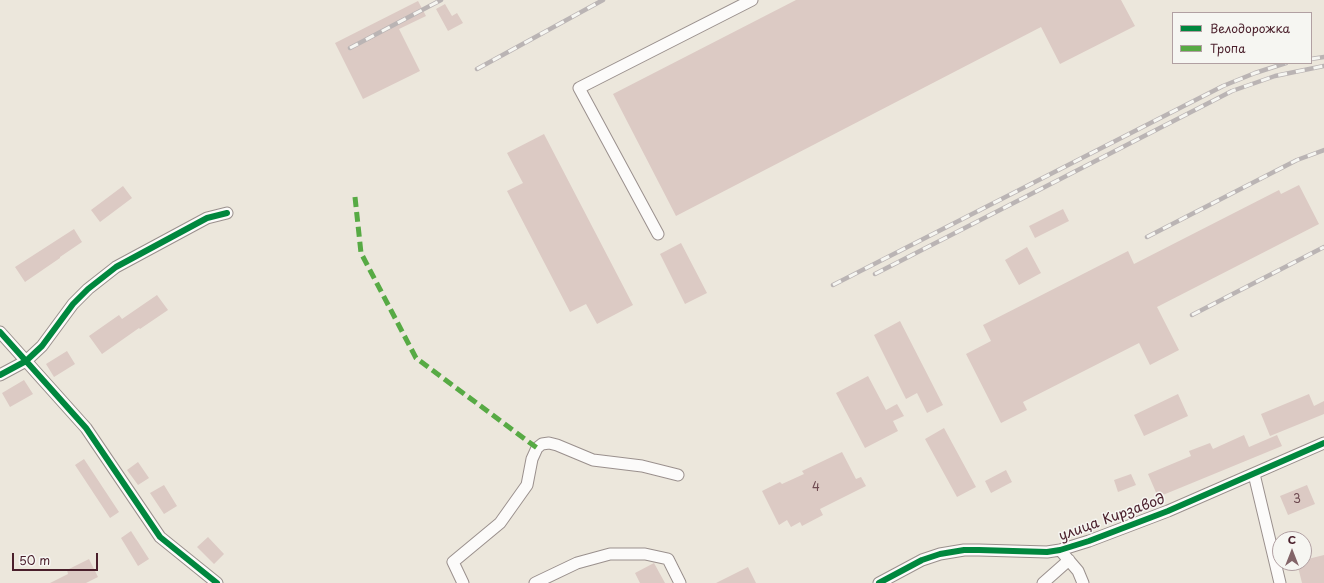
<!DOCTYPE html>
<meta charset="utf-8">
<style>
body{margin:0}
#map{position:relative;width:1324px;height:583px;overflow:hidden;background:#ece7dc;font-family:"Playpen Sans",sans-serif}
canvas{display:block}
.legend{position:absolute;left:1172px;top:12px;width:140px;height:52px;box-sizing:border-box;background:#f6f6f2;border:1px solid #b1a0a2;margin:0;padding:5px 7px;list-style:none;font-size:12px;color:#4a1f2b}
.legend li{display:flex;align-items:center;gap:8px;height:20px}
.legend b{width:20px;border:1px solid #b1a0a2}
.north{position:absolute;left:1272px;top:531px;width:40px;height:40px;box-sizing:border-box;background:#f6f6f2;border:1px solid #b1a0a2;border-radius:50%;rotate:0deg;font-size:11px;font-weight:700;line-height:16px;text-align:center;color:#4a1f2b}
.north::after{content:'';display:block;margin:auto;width:14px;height:18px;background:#836569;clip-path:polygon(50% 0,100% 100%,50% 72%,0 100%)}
.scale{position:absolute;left:12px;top:553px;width:86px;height:18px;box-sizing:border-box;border:2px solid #4a1f2b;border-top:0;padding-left:5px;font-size:12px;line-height:14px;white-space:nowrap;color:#4a1f2b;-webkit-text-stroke:3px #f6f6f2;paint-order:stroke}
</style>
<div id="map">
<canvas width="1324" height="583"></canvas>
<ul class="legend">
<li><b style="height:5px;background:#00873e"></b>Велодорожка</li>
<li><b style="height:5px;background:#57aa44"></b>Тропа</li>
</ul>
<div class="north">С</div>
<div class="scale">50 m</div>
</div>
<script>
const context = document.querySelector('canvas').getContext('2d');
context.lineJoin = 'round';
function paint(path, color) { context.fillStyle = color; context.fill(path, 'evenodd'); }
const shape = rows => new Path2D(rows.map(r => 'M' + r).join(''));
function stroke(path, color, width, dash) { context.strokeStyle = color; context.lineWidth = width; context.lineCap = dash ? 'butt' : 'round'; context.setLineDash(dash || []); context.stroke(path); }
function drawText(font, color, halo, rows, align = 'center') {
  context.font = font + ' "Playpen Sans",sans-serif'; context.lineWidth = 3; context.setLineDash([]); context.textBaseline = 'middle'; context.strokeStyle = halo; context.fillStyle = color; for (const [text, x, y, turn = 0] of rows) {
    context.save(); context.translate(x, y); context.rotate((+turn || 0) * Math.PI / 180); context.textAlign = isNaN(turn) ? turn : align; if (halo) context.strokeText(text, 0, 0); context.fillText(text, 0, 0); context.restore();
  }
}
const building = shape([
 [796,0,1121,0,1135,26,1060,64,1041,27,676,216,613,94],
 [418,1,426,16,399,29,420,71,363,99,335,43],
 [445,4,452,16,457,13,463,23,448,31,436,9],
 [544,134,633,305,597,324,586,304,570,312,507,191,523,183,507,153],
 [1299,185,1319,224,1157,307,1179,350,1150,365,1139,343,1023,402,1027,410,1001,423,966,354,991,341,983,325,1128,251,1134,264,1279,190,1281,194],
 [123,186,132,198,100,222,91,210],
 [1063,209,1069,221,1035,238,1029,226],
 [74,229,82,242,60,257,60,258,25,282,15,267],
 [681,243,707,293,685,304,660,254],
 [1027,247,1041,273,1019,285,1005,260],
 [157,295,168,310,140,329,139,328,102,354,89,336,119,315,122,319],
 [900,321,943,405,927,413,917,393,906,399,874,335],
 [67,351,75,364,54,377,46,364],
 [868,376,886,410,897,404,904,416,893,421,898,431,865,448,836,393],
 [24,380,33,394,10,407,2,393],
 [1178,394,1188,416,1144,436,1134,415],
 [1309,394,1314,406,1324,401,1324,414,1270,436,1261,414],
 [944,428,976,487,957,497,925,439],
 [1244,435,1249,447,1277,435,1282,446,1158,497,1148,474,1191,456,1189,451,1210,443,1213,449],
 [842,452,856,479,861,477,866,486,820,509,823,515,802,526,800,522,791,527,787,520,779,525,762,491,780,482,782,484,804,474,802,471],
 [84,459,119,512,110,518,75,465],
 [138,462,149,478,138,485,127,470],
 [1006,470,1012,482,991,493,985,481],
 [1131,474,1136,485,1118,492,1114,480],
 [164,485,177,506,164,514,150,493],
 [1307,485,1315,504,1288,515,1280,496],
 [131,531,149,559,138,566,121,538],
 [208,537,224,554,214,564,197,547],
 [1324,555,1324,583,1302,583,1297,563,1304,563,1304,560],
 [89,559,98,577,86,583,50,583,68,574,67,570],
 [654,563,665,583,640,583,635,573],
 [748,567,756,583,716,583]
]);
const minor = shape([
 [658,234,579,88,752,0],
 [0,332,86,428,160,537,217,583],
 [0,375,26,361,42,346,73,304,88,289,116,267,207,218,227,213],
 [1254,474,1280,583],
 [1060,550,1078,571,1083,583],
 [463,583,453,562,500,523,527,485,532,459,537,448,542,444,549,443,557,445,593,460,642,466,678,475],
 [535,583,577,563,610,554,645,554,668,559,680,583],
 [879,583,922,560,940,554,964,550,979,550,1047,552,1060,550,1089,541,1168,511,1324,443],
 [1043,583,1069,560]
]);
const rail = shape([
 [350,48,441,0],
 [1311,59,1324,57],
 [477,69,603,0],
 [1147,237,1297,160,1324,150],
 [875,274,1232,91,1275,76,1324,66],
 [833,285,1223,86,1255,73,1286,63],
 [1192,315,1324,247]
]);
const quiet = shape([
 [355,197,361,253,416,358,537,448]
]);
const cycleway = shape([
 [0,332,86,428,160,537,217,583],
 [0,375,26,361,42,346,73,304,88,289,116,267,207,218,227,213],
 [879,583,922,560,940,554,964,550,979,550,1047,552,1060,550,1089,541,1168,511,1324,443]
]);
const numberNames = [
 ["4",816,488],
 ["3",1297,500]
];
const streetNames = [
 ["улица Кирзавод",1112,518,-20]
];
paint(building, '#dccac4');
stroke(minor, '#9a908d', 13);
stroke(minor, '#fcfbfa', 11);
stroke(rail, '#bab4b4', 4.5);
stroke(rail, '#f6f6f2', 3, [9]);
stroke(quiet, '#57aa44', 5, [10, 5]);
stroke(cycleway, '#00873e', 6);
drawText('12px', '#6e4a51', null, numberNames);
drawText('14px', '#4a1f2b', '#f6f6f2', streetNames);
</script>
